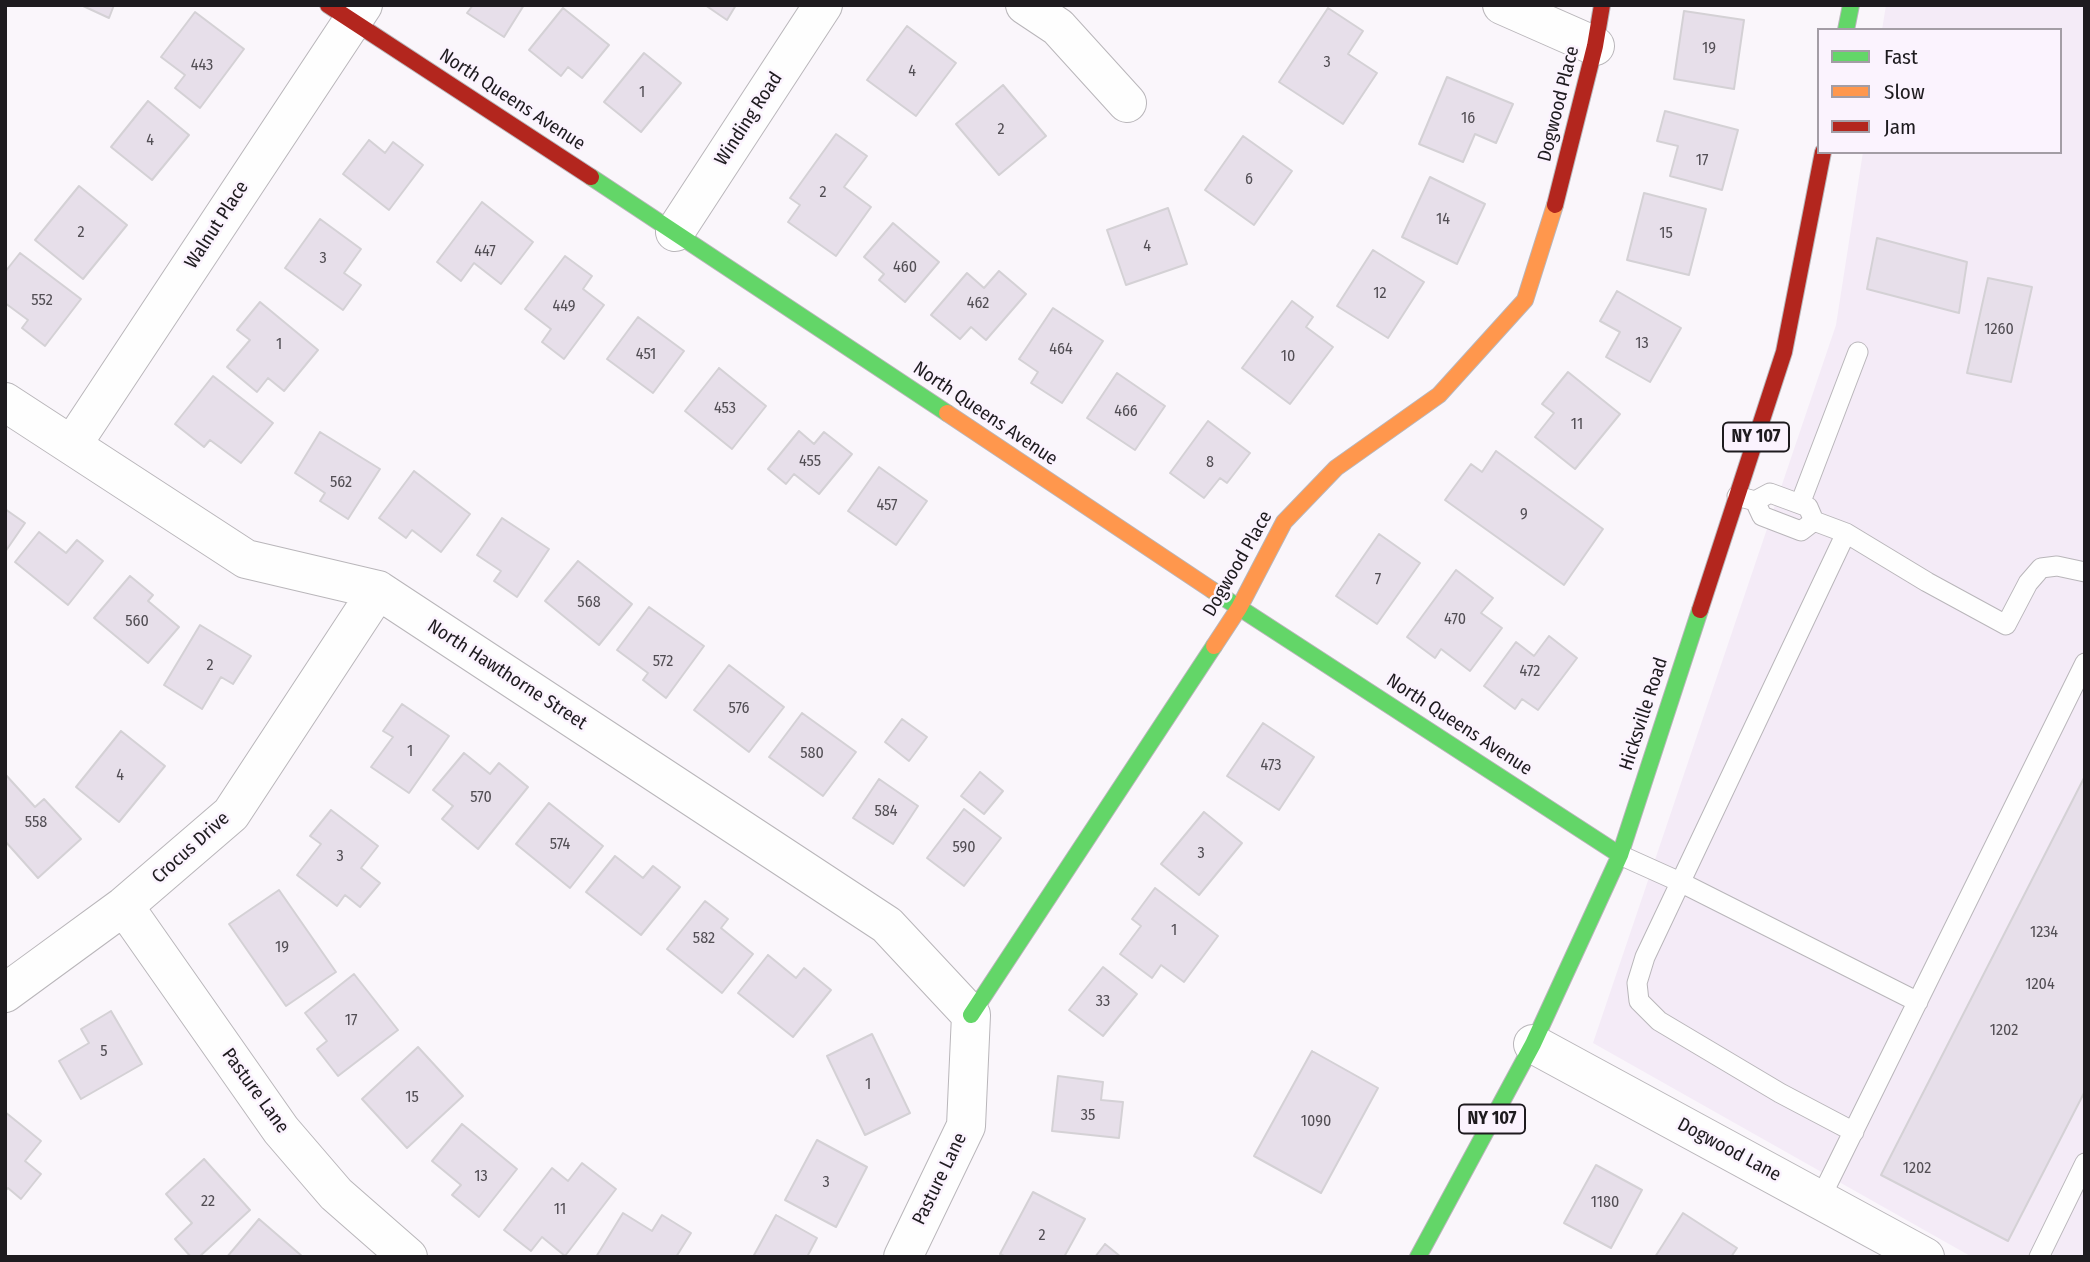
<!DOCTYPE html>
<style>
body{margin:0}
#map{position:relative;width:2090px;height:1262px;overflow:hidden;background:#faf6fb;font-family:"Fira Sans Condensed",sans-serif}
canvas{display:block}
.frame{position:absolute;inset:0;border:7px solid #1e1b1f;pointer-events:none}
.legend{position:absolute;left:1817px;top:28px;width:245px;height:126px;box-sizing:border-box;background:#fbf3fe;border:2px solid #a39da5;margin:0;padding:9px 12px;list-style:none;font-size:21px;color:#1e1b1f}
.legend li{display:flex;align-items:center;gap:14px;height:35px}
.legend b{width:35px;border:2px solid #a39da5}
</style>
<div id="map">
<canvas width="2090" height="1262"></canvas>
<div class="frame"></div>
<ul class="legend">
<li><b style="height:9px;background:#63d668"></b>Fast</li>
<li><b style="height:9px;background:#ff974d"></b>Slow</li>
<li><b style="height:9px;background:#b3261e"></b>Jam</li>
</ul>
</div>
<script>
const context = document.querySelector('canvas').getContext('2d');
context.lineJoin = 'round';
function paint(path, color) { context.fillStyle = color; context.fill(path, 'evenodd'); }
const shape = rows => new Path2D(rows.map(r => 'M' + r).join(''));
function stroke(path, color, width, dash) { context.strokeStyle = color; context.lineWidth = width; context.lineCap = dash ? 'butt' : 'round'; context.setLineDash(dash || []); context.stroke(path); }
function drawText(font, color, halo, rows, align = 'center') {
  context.font = font + ' "Fira Sans Condensed",sans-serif'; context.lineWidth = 5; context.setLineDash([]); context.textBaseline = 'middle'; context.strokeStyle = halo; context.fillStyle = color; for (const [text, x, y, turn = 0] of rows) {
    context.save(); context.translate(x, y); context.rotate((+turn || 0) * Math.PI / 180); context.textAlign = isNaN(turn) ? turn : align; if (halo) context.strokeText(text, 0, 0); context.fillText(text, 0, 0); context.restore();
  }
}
const built = shape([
 [1886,5,2085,5,2085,1257,1972,1257,1593,1043,1836,325,1863,152,2060,152,2060,30,1882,30]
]);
const building = shape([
 [81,5,114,5,109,18,81,5],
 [473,5,524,5,504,37,467,13,473,5],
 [705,5,736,5,727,20,705,5],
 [563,8,609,45,582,78,568,67,561,76,529,50,563,8],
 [1328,8,1363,31,1348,54,1377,73,1343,124,1279,82,1328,8],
 [1684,11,1744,20,1734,89,1674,79,1684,11],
 [195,12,244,49,200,108,175,88,185,75,161,57,195,12],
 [907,26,956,63,916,116,867,80,907,26],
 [644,53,681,83,641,132,604,102,644,53],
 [1447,77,1513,104,1496,143,1475,134,1463,162,1419,144,1447,77],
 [1003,85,1046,136,999,175,956,124,1003,85],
 [148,101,189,135,152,180,111,147,148,101],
 [1665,111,1738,130,1722,190,1670,176,1678,146,1657,141,1665,111],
 [836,134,867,156,844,187,871,207,836,256,788,222,800,205,790,198,836,134],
 [1243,136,1292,171,1254,225,1205,190,1243,136],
 [369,140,385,153,393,142,423,165,389,210,343,174,369,140],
 [1430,177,1485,204,1457,264,1402,237,1430,177],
 [79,186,127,225,83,279,35,240,79,186],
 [1644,193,1706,209,1689,275,1627,260,1644,193],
 [482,202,533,242,501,284,474,263,461,281,437,262,482,202],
 [1168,208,1187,264,1126,285,1107,230,1168,208],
 [320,219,361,249,344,273,361,285,343,310,285,268,320,219],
 [893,223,939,262,905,302,879,280,884,274,864,257,893,223],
 [1877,238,1967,262,1959,313,1867,289,1877,238],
 [1373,250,1424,282,1388,338,1337,306,1373,250],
 [20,253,81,299,45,346,22,328,28,320,5,303,5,272,20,253],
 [565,256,592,276,583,289,604,305,564,359,542,342,551,329,525,309,565,256],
 [999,271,1026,294,986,340,971,327,960,339,931,315,967,273,984,288,999,271],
 [1988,278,2032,287,2011,382,1967,373,1988,278],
 [1617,291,1681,328,1650,382,1606,357,1620,332,1600,321,1617,291],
 [1292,301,1313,317,1306,327,1333,347,1290,404,1242,368,1292,301],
 [260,302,318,350,284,391,268,378,257,392,227,367,250,340,237,330,260,302],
 [1053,308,1103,341,1062,403,1031,383,1038,372,1019,359,1053,308],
 [638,317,684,351,653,393,607,359,638,317],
 [719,368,766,406,732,449,685,411,719,368],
 [1568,372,1620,414,1575,469,1535,437,1554,413,1542,404,1568,372],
 [1117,373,1165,406,1135,450,1087,418,1117,373],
 [213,376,273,423,241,463,210,440,204,447,175,424,213,376],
 [1208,421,1250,453,1227,483,1220,478,1204,498,1170,473,1208,421],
 [799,431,814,444,824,432,852,454,819,494,794,474,786,484,768,469,799,431],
 [320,432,380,469,348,519,320,501,325,493,295,473,320,432],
 [1496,451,1603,529,1564,585,1445,500,1471,464,1482,472,1496,451],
 [879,467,927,501,896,545,848,511,879,467],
 [414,471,470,514,441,552,412,530,406,538,379,518,414,471],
 [5,509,25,523,5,552,5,509],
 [502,518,549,549,517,597,494,581,501,571,477,555,502,518],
 [39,532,66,553,77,540,103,561,68,605,15,562,39,532],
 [1379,534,1420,563,1377,624,1336,596,1379,534],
 [578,561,632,604,599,645,545,601,578,561],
 [1456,570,1493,598,1481,613,1502,628,1470,671,1441,649,1435,658,1407,637,1456,570],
 [130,576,153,595,148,601,179,627,148,663,94,618,130,576],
 [649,607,704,646,666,698,643,680,648,673,617,650,649,607],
 [200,625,251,656,233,684,221,677,202,709,164,685,200,625],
 [1549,636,1577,658,1538,710,1522,699,1515,709,1484,686,1516,642,1534,656,1549,636],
 [729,665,784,707,749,752,694,710,729,665],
 [402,704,449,736,409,793,371,767,393,737,383,731,402,704],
 [802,713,856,752,823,796,769,757,802,713],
 [902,719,927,737,909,761,885,742,902,719],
 [1263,723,1314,757,1279,810,1227,776,1263,723],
 [121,731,165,766,119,822,76,787,121,731],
 [464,753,490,774,499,763,528,787,478,849,442,819,453,806,433,790,464,753],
 [980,772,1003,791,984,814,961,796,980,772],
 [5,774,35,807,44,799,81,839,38,878,5,841,5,774],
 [2085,776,2085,1091,2008,1241,1881,1175,2085,776],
 [879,779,918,806,893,844,853,818,879,779],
 [549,803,603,846,570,888,516,844,549,803],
 [964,809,1001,838,964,886,927,858,964,809],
 [331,810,378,846,361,868,380,883,360,907,345,895,337,906,297,875,321,844,310,836,331,810],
 [1204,812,1242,843,1199,895,1161,864,1204,812],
 [615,856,643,878,653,866,680,887,641,935,586,892,615,856],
 [1155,888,1218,936,1184,982,1161,965,1152,978,1120,954,1141,926,1132,919,1155,888],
 [279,890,336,972,286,1006,229,924,279,890],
 [705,901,728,919,721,928,753,954,722,993,667,949,705,901],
 [768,955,796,978,804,968,831,990,793,1037,738,993,768,955],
 [1103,967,1137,994,1103,1036,1069,1010,1103,967],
 [354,974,398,1030,338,1076,317,1049,327,1041,305,1013,354,974],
 [111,1011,142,1064,81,1099,59,1061,89,1043,81,1029,111,1011],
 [872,1034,910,1113,865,1135,827,1056,872,1034],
 [418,1047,463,1096,407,1148,362,1099,418,1047],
 [1312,1051,1378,1088,1321,1193,1254,1156,1312,1051],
 [1058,1076,1103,1082,1101,1100,1123,1102,1119,1138,1052,1131,1058,1076],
 [5,1112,41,1141,25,1161,41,1174,21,1199,8,1188,5,1191,5,1112],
 [462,1124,517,1169,479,1217,452,1195,461,1185,432,1161,462,1124],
 [817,1140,867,1167,836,1227,785,1200,817,1140],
 [204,1159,250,1210,199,1257,191,1257,175,1239,192,1223,166,1194,204,1159],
 [582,1163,616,1189,565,1256,542,1237,531,1251,504,1230,552,1168,568,1181,582,1163],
 [1596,1165,1642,1190,1611,1248,1564,1223,1596,1165],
 [1033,1192,1085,1219,1064,1257,1006,1257,1000,1254,1033,1192],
 [623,1213,652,1231,662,1215,691,1233,676,1257,596,1257,623,1213],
 [1683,1213,1737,1248,1731,1257,1655,1257,1683,1213],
 [776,1215,817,1238,807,1257,753,1257,776,1215],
 [259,1219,303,1257,227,1257,259,1219],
 [1105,1244,1121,1257,1095,1257,1105,1244]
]);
const lane = shape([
 [1737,496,1755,501,1770,493,1808,507,1814,521,1846,533,1927,582,2006,625,2028,583,2041,568,2057,566,2085,572],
 [1755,501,1762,516,1801,531,1814,521],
 [1800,504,1858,352],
 [1846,533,1645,957,1637,983,1639,1001,1659,1021,1780,1093,1854,1132],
 [1620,855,1680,882,1918,1002],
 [1820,1199,2085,663],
 [2039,1257,2085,1163]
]);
const street = shape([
 [1025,5,1058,27,1127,103],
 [1502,5,1595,46],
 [675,232,823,5],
 [5,402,246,559,378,590,887,925,971,1015,966,1126,903,1257],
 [72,445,363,5],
 [124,906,281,1130,336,1194,408,1257],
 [5,993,124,906,231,814,378,590],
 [1533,1044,1925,1257]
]);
const fast = shape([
 [1846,30,1851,5],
 [591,177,947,413],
 [1212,590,1620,855],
 [971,1015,1214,646],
 [1418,1257,1533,1044,1620,855,1700,610]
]);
const slow = shape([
 [947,413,1212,590],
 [1214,646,1239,608,1284,522,1336,468,1439,395,1525,300,1555,205]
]);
const jam = shape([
 [328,5,591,177],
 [1555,205,1595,46,1602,5],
 [1700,610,1784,352,1823,152]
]);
const numberNames = [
 ["19",1709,49],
 ["3",1327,63],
 ["443",202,66],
 ["4",912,72],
 ["1",642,93],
 ["16",1468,119],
 ["2",1001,130],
 ["4",150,141],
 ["17",1702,161],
 ["6",1249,180],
 ["2",823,193],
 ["14",1443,220],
 ["2",81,233],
 ["15",1666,234],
 ["4",1147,247],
 ["447",485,252],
 ["3",323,259],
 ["460",905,268],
 ["12",1380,294],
 ["552",42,301],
 ["462",978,304],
 ["449",564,307],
 ["1260",1999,330],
 ["13",1642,344],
 ["1",279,345],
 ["464",1061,350],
 ["451",646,355],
 ["10",1288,357],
 ["453",725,409],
 ["466",1126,412],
 ["11",1577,425],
 ["455",810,462],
 ["8",1210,463],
 ["562",341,483],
 ["457",887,506],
 ["9",1524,515],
 ["7",1378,580],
 ["568",589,603],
 ["470",1455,620],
 ["560",137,622],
 ["572",663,662],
 ["2",210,666],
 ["472",1530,672],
 ["576",739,709],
 ["1",410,752],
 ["580",812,754],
 ["473",1271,766],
 ["4",120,776],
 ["570",481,798],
 ["584",886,812],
 ["558",36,823],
 ["574",560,845],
 ["590",964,848],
 ["3",1201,854],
 ["3",340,857],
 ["1",1174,931],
 ["1234",2044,933],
 ["582",704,939],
 ["19",282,948],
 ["1204",2040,985],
 ["33",1103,1002],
 ["17",351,1021],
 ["1202",2004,1031],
 ["5",104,1052],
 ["1",868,1085],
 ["15",412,1098],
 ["35",1088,1116],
 ["1090",1316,1122],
 ["1202",1917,1169],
 ["13",481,1177],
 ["3",826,1183],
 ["22",208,1202],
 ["1180",1605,1203],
 ["11",560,1210],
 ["2",1042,1236]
];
const shields = [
 [1756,437,66],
 [1492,1119,66]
];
const shieldNames = [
 ["NY 107",1756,437],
 ["NY 107",1492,1119]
];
const streetNames = [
 ["North Queens Avenue",512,100,33],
 ["Dogwood Place",1559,104,-76],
 ["Winding Road",749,119,-57],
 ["Walnut Place",217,225,-57],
 ["North Queens Avenue",985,414,34],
 ["Dogwood Place",1238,564,-60],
 ["North Hawthorne Street",507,675,33],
 ["Hicksville Road",1644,714,-72],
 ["North Queens Avenue",1459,725,33],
 ["Crocus Drive",191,848,-42],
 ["Pasture Lane",255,1091,54],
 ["Dogwood Lane",1729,1150,28],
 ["Pasture Lane",940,1179,-64]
];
paint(built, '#f4ebf7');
paint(building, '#e7dfea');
stroke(building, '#d4d1d5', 2);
stroke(lane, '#b9b6ba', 21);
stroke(street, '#b9b6ba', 40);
stroke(fast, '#b9b6ba', 18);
stroke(slow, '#b9b6ba', 18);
stroke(jam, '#b9b6ba', 18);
stroke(lane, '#fefefe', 19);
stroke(street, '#fefefe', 38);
stroke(fast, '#63d668', 16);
stroke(slow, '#ff974d', 16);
stroke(jam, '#b3261e', 16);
drawText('16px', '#524e54', null, numberNames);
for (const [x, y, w] of shields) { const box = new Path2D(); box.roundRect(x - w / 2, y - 14.5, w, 29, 5); context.fillStyle = '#fbf3fe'; context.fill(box); stroke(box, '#1e1b1f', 2); }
drawText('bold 18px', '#1e1b1f', null, shieldNames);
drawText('19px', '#1e1b1f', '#fbf3fe', streetNames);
</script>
